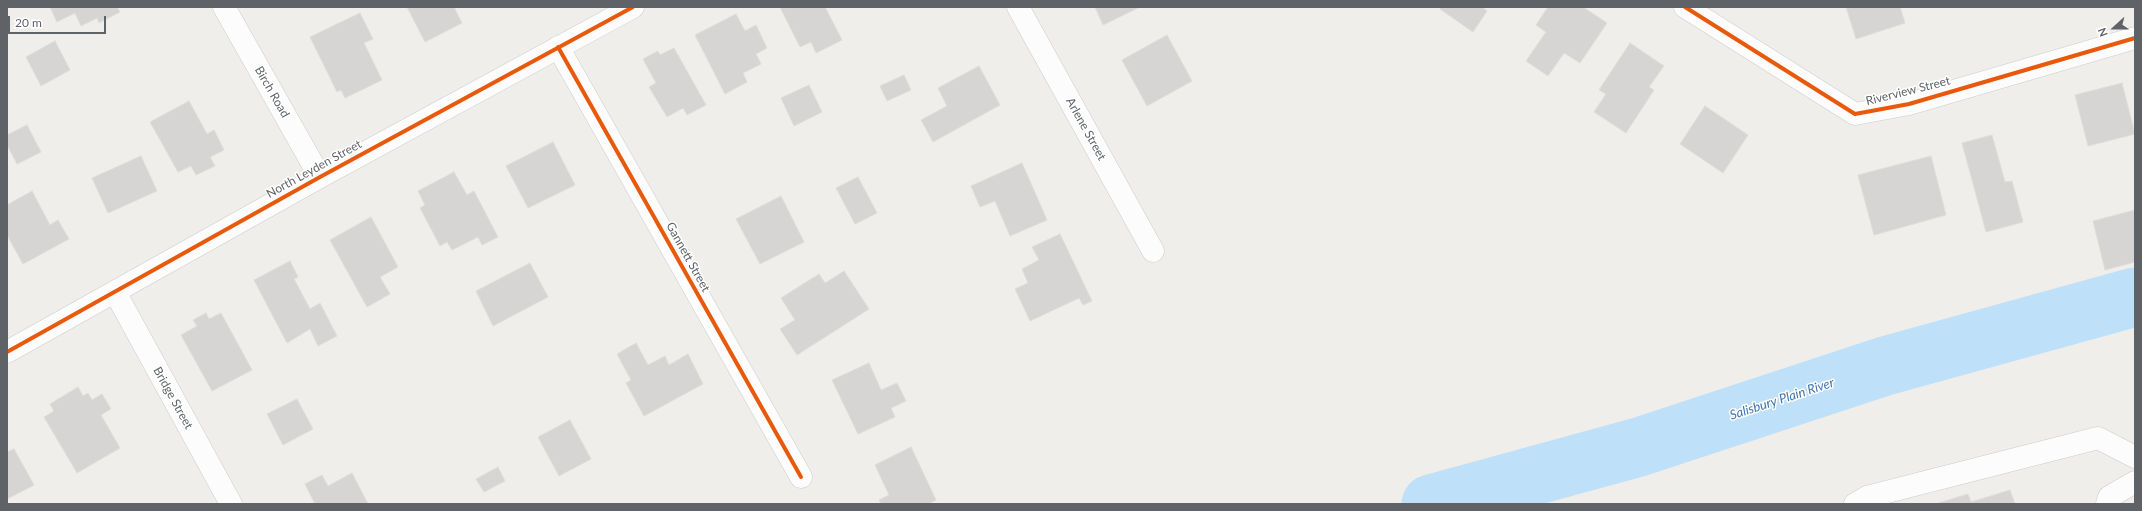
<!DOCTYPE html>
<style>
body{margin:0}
#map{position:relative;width:2142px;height:511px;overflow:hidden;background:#efeeea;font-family:Lato,sans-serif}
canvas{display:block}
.frame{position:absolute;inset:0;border:8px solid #5f6368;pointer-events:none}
.north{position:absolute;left:2094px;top:8px;width:40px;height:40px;-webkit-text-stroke:3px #fff;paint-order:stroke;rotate:249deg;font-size:11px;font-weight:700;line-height:16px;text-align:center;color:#5f6368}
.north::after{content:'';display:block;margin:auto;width:14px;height:18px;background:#5f6368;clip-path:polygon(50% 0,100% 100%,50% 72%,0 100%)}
.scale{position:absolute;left:8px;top:16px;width:98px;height:18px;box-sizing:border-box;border:2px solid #5f6368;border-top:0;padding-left:5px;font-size:12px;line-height:14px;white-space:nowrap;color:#5f6368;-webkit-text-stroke:3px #fff;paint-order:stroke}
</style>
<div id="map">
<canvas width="2142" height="511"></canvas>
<div class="frame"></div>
<div class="north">N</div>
<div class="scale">20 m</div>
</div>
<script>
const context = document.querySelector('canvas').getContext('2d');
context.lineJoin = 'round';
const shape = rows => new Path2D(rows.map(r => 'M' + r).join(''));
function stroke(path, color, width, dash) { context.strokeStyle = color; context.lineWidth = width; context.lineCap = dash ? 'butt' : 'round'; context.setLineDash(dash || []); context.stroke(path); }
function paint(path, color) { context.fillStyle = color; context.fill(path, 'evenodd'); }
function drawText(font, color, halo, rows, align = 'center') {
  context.font = font + ' Lato,sans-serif'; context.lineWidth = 3; context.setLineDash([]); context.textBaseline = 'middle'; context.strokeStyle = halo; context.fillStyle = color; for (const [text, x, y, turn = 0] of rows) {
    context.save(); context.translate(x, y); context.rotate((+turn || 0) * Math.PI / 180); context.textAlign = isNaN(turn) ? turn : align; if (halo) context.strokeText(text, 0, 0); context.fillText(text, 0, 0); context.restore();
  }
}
const river = shape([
 [1431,504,1639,447,1885,366,2135,297]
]);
const building = shape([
 [50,7,117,7,120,12,99,23,97,18,81,26,75,13,57,22,50,7],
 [407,7,454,7,462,23,425,42,407,7],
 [780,7,825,7,842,40,816,53,811,42,800,47,780,7],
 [1095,7,1140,7,1103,25,1095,7],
 [1442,7,1482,7,1487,11,1473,32,1440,9,1442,7],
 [1548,7,1583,7,1607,23,1580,63,1564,53,1548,76,1526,61,1546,32,1536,25,1548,7],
 [1846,7,1900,7,1905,23,1856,39,1846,7],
 [360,13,373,39,364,43,382,80,345,98,341,90,337,92,310,37,360,13],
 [736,14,745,31,756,25,767,48,756,54,761,64,743,73,747,82,725,94,695,35,736,14],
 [1167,35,1192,81,1147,106,1122,60,1167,35],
 [55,41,70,70,41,86,26,57,55,41],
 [1630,43,1664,66,1649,87,1654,90,1626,133,1594,112,1606,94,1599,90,1630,43],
 [674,48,706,105,687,115,683,108,667,117,649,87,656,83,643,59,658,51,660,55,674,48],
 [979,66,1000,105,933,142,921,120,947,106,938,88,979,66],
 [904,75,911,90,887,101,880,86,904,75],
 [2122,83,2135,134,2088,146,2075,95,2122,83],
 [809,85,822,112,794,126,781,98,809,85],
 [189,101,207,134,214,130,224,150,210,157,215,166,196,175,191,166,178,172,150,122,189,101],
 [1705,106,1748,135,1723,173,1680,144,1705,106],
 [27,125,41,152,17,164,7,145,7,135,27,125],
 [1992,135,2005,182,2012,181,2023,222,1986,232,1962,143,1992,135],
 [553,142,575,185,528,208,506,166,553,142],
 [141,156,157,191,108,213,92,178,141,156],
 [1931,156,1946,215,1874,235,1858,175,1931,156],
 [1022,163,1047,220,1010,236,995,201,980,207,971,186,1022,163],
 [454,172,467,195,474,191,498,237,482,245,478,237,452,250,447,242,440,246,420,208,425,205,418,191,454,172],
 [858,177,877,213,855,224,836,188,858,177],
 [32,191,50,225,58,220,69,239,23,264,7,235,7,205,32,191],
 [781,196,804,242,760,264,736,219,781,196],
 [2135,210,2135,262,2105,270,2093,221,2135,210],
 [371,217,398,267,380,277,390,294,367,307,330,240,371,217],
 [1060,234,1092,301,1083,305,1079,298,1030,321,1015,289,1028,283,1022,269,1039,260,1032,247,1060,234],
 [290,261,298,277,294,279,310,309,320,303,337,336,318,346,310,329,287,343,254,280,290,261],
 [530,263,548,297,493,326,476,291,530,263],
 [844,271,869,309,797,355,780,329,795,320,781,298,819,274,825,283,844,271],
 [206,313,209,319,221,313,252,370,212,391,181,335,197,326,193,320,206,313],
 [636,343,648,365,665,356,669,365,688,354,703,384,644,416,626,383,631,380,617,354,636,343],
 [869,363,881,390,897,383,906,401,891,408,895,417,858,434,832,380,869,363],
 [78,387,83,396,88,393,92,400,102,394,111,409,101,415,120,448,77,473,44,417,54,411,50,404,78,387],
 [297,399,313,429,283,445,267,414,297,399],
 [570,420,591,459,559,476,538,437,570,420],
 [911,447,936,500,928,504,881,504,879,500,889,495,875,465,911,447],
 [14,449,34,485,7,499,7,452,14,449],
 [498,467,505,481,484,492,476,479,498,467],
 [352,473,368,504,315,504,305,484,322,475,328,486,352,473],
 [2010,490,2015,504,1935,504,1968,494,1971,502,2010,490]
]);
const minor = shape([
 [224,7,320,177],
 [1018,7,1153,251],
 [1685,7,1855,114,1909,104,2135,38],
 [558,47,801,477],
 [115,292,231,504],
 [7,352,320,177,633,7],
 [1855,504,1867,497,2098,438,2135,457],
 [2107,504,2109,497,2135,482]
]);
const cycleway = shape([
 [1685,7,1855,114,1909,104,2135,38],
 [558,47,801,477],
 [7,352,320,177,633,7]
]);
const streetNames = [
 ["Riverview Street",1908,91,-14],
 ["Birch Road",272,92,60],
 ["Arlene Street",1086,129,61],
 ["North Leyden Street",314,169,-29],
 ["Gannett Street",688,257,61],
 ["Bridge Street",173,398,61]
];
const waterNames = [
 ["Salisbury Plain River",1782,399,-18]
];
stroke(river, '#bfe0f9', 59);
paint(building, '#d6d5d3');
stroke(building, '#deddd9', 1);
stroke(minor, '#cbcccc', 23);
stroke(minor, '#fdfcfc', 22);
stroke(cycleway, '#e8590c', 4);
drawText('12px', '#5f6368', '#fff', streetNames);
drawText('italic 13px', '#4174aa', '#fff', waterNames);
</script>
